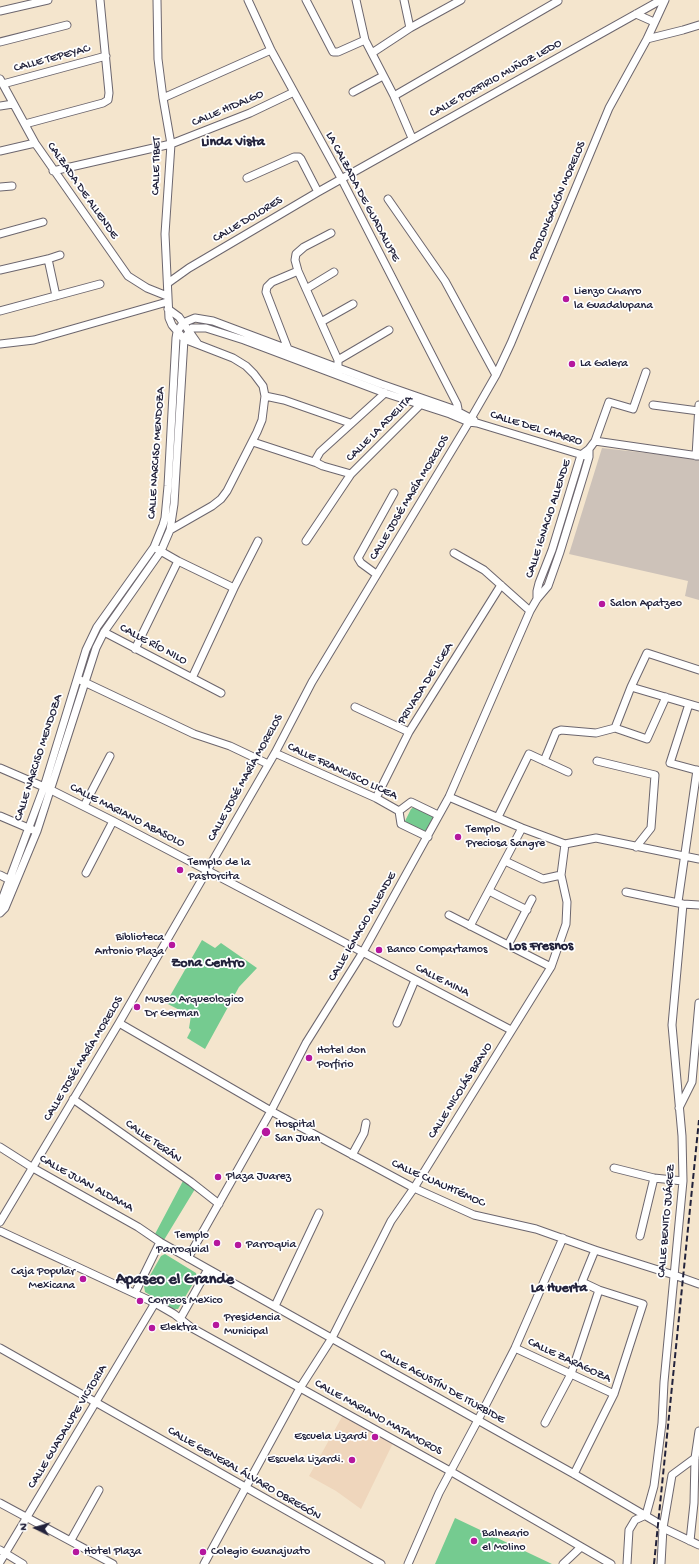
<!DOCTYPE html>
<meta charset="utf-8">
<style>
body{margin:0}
#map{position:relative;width:699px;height:1564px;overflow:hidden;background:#f4e5cd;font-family:"Gochi Hand",sans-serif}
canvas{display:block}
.north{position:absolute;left:16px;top:1508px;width:40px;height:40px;-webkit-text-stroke:3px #fff;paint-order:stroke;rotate:275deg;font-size:11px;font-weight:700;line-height:16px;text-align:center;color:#22223b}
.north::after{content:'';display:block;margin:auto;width:14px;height:18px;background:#22223b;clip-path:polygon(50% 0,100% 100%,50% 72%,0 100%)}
</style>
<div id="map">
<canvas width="699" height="1564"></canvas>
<div class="north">N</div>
</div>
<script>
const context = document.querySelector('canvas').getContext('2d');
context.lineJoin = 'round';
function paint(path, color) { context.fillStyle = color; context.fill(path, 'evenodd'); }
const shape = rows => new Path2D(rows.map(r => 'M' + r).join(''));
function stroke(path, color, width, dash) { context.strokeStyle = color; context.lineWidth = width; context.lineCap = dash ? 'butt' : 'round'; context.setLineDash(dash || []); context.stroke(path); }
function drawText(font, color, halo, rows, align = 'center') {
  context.font = font + ' "Gochi Hand",sans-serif'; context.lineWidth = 3.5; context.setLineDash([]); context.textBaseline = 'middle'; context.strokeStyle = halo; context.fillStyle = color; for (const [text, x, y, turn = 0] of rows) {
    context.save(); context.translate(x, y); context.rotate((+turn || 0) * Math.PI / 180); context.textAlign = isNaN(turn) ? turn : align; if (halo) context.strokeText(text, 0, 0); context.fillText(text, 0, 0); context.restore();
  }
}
const built = shape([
 [343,1415,393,1443,361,1509,336,1491,309,1476]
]);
const industrial = shape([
 [602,448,699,459,699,600,685,596,688,581,569,554]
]);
const green = shape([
 [414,807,433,816,434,820,427,832,423,832,407,825,405,821,411,809],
 [202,940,215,948,221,943,257,968,239,987,205,1049,187,1038,191,1030,189,1028,191,1016,166,1003],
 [183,1181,195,1189,164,1240,155,1234],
 [165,1254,196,1273,197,1277,178,1309,173,1309,145,1292,144,1286,161,1256],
 [455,1518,552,1564,435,1564]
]);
const minor = shape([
 [157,0,158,59,163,98,171,144,165,234,169,318,172,325,184,339,233,358,246,366,254,374,263,386,265,396,262,420,257,432,227,491,221,499,212,506,170,530],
 [248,0,271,50,341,178,457,404,458,409,457,415],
 [306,0,333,52,338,52,365,40],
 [356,0,365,40,394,96,412,138],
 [404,0,410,28],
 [0,11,48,0],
 [636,14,654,22],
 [647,39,683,30,699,25],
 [0,42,67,25],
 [372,53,410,28,461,0],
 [0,79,35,143,128,276,147,288,167,296],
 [3,84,106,56],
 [353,92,383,76],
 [394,96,558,1],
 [163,98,271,50],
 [0,106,13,104],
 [25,124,103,103,108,100,109,93,100,0],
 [0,151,35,143],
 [53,171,171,144,250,113,294,92],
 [247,178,294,157,299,157,301,159,318,192],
 [0,187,12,186],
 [388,199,445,281,496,375],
 [331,233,304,247,296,254,295,260,298,271,338,360,338,370],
 [0,234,43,222],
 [48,259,56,296],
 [0,270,48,259,60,255],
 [168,283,189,268,318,192,661,0],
 [306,289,334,272],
 [168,309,179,317,198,344],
 [0,311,100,284],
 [321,322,353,304],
 [0,344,34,340,167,302],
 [288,349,266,292,267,287,272,282,298,271],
 [338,360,389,330],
 [265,396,284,400,350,423],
 [653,405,699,411],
 [595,441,699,456],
 [253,442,317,463,323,466,351,474],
 [696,456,699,405],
 [317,463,316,459,320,452,385,393],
 [306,541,351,474,423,402],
 [157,549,178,561,234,588],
 [454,553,484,570,530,611],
 [376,574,361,563,358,558,394,493],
 [537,599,537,591,539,583,552,550,581,455,589,449,595,441,609,402,633,409,646,372],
 [104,632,221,693],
 [135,649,178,561],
 [192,678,234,588,258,541],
 [80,680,194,734,230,746,268,764],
 [631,687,699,707],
 [689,704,670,763,699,771],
 [355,707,409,732],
 [615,728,631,687,647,653,699,670],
 [275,753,376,798,399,811],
 [544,761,556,732,561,730,596,733,615,728,647,739,666,697],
 [597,761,655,775,651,828,636,847],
 [0,768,51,790,113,821,511,1030],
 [449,797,522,828,565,844],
 [376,798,409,732,501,585],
 [84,806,110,756],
 [0,816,33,830],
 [498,817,529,754,568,772],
 [428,837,401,824,399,811,411,802,438,815],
 [565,844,596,838,699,859],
 [505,861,543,879,561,875],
 [86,873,113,821],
 [0,875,12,881],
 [489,891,527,910],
 [626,892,683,904,699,905],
 [678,902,697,770],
 [0,905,44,787,86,650,97,627,154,547,163,525,165,518,168,486,176,338,177,332,183,323,195,318,213,321,381,384,453,409,474,420],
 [0,913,5,908,37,831,96,648,104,632,161,551,170,530,174,504,184,339,192,328,206,328,244,340,385,393,450,414,469,422,477,423,589,457],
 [449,915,551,967],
 [470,926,522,828],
 [508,945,532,899],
 [119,1023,271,1111,414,1188,474,1215,536,1229,595,1250,674,1275,699,1284],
 [397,1023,415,980],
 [73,1099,191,1182,219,1204],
 [679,1108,692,1082,699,1003],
 [0,1147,33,1168,138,1227,160,1242,208,1269,574,1474,658,1523,663,1528,699,1545],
 [352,1155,364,1133,366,1123],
 [614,1168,654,1178,683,1181],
 [0,1222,119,1023,275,753,312,682,469,422,496,375,511,343,609,108,647,39,665,0],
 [0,1231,155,1303,174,1314,192,1328,450,1471,611,1564],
 [640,1236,654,1178],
 [188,1258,271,1111,306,1043,363,952,449,797,530,611,537,599,548,586,560,552,584,474,589,457,589,449],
 [135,1293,160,1242],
 [275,1306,319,1213],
 [180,1319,208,1269],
 [0,1348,381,1564],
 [515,1348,614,1394],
 [545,1423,571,1374,599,1290],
 [574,1474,614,1394,643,1304,599,1290,582,1282,595,1250],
 [0,1503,113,1564],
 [646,1515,654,1486,662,1423,664,1382,683,1181,682,1136,672,1025,683,904],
 [71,1540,99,1490],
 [690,1541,694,1503,695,1458,699,1431],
 [0,1550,23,1564],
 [0,1562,155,1303],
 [204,1564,300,1388,332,1338,391,1221,414,1188,551,967,566,924,567,902,561,875,565,844],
 [408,1564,439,1493,478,1420,515,1348,563,1238],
 [563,1564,581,1547],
 [627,1564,629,1530,635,1520,646,1515],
 [661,1564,663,1528,672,1475,695,1458]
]);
const rail = shape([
 [654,1564,699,1120]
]);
const markers = [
 [566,299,4,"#b5179e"],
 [572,364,4,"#b5179e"],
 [602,604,4,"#b5179e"],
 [458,837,4,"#b5179e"],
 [180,870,4,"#b5179e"],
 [172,945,4,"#b5179e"],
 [379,950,4,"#b5179e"],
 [137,1007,4,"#b5179e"],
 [309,1058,4,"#b5179e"],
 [266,1132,5,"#b5179e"],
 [218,1177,4,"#b5179e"],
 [217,1243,4,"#b5179e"],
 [238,1245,4,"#b5179e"],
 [83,1279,4,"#b5179e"],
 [140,1301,4,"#b5179e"],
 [216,1325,4,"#b5179e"],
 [152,1328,4,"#b5179e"],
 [375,1437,4,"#b5179e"],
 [352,1460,4,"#b5179e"],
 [474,1541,4,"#b5179e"],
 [76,1552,4,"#b5179e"],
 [203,1552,4,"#b5179e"]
];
const streetNames = [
 ["CALLE TEPEYAC",52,59,-15],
 ["CALLE PORFIRIO MUÑOZ LEDO",496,79,-29],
 ["CALLE HIDALGO",228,109,-23],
 ["CALLE TIBET",157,166,-89],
 ["CALZADA DE ALLENDE",82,191,55],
 ["LA CALZADA DE GUADALUPE",362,197,62],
 ["PROLONGACIÓN MORELOS",558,201,-67],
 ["CALLE DOLORES",248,220,-31],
 ["CALLE LA ADELITA",380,429,-45],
 ["CALLE DEL CHARRO",536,429,17],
 ["CALLE NARCISO MENDOZA",157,453,-86],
 ["CALLE JOSÉ MARÍA MORELOS",410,498,-59],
 ["CALLE IGNACIO ALLENDE",549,519,-72],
 ["CALLE RÍO NILO",153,645,28],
 ["PRIVADA DE LICEA",426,684,-58],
 ["CALLE NARCISO MENDOZA",39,758,-72],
 ["CALLE FRANCISCO LICEA",342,772,25],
 ["CALLE JOSÉ MARÍA MORELOS",246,778,-61],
 ["CALLE MARIANO ABASOLO",127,816,27],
 ["CALLE IGNACIO ALLENDE",363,927,-60],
 ["CALLE MINA",442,981,27],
 ["CALLE JOSÉ MARÍA MORELOS",84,1059,-59],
 ["CALLE NICOLÁS BRAVO",461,1091,-58],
 ["CALLE TERÁN",153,1142,35],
 ["CALLE JUAN ALDAMA",86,1184,29],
 ["CALLE CUAUHTÉMOC",438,1184,24],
 ["CALLE BENITO JUÁREZ",667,1221,-85],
 ["CALLE ZARAGOZA",569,1361,25],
 ["CALLE AGUSTÍN DE ITURBIDE",442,1387,29],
 ["CALLE MARIANO MATAMOROS",378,1418,29],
 ["CALLE GUADALUPE VICTORIA",68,1427,-59],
 ["CALLE GENERAL ÁLVARO OBREGÓN",244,1474,30]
];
const poiNames = [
 ["Lienzo Charro",574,292],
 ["la Guadalupana",574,306],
 ["La Galera",580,364],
 ["Salon Apatzeo",610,604],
 ["Templo",466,830],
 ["Preciosa Sangre",466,844],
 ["Templo de la",188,863],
 ["Pastorcita",188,877],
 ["Biblioteca",164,938,"right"],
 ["Antonio Plaza",164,952,"right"],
 ["Banco Compartamos",387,950],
 ["Museo Arqueologico",145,1000],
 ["Dr German",145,1014],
 ["Hotel don",317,1051],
 ["Porfirio",317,1065],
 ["Hospital",275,1125],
 ["San Juan",275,1139],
 ["Plaza Juarez",226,1177],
 ["Templo",209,1236,"right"],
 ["Parroquial",209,1250,"right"],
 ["Parroquia",246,1245],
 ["Caja Popular",75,1272,"right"],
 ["Mexicana",75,1286,"right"],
 ["Correos Mexico",148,1301],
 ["Presidencia",224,1318],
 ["Municipal",224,1332],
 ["Elektra",160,1328],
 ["Escuela Lizardi",367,1437,"right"],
 ["Escuela Lizardi.",344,1460,"right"],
 ["Balneario",482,1534],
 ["el Molino",482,1548],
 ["Hotel Plaza",84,1552],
 ["Colegio Guanajuato",211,1552]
];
const quarterNames = [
 ["Linda Vista",233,143],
 ["Los Fresnos",541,947],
 ["Zona Centro",208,964],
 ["La Huerta",559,1289]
];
const districtNames = [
 ["Apaseo el Grande",175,1281]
];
paint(built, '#efd6bc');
paint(industrial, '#cdc2b9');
paint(green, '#75cb90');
stroke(minor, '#6c666e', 9);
stroke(minor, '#fff', 7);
stroke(rail, '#22223b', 2, [6, 3]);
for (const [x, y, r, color] of markers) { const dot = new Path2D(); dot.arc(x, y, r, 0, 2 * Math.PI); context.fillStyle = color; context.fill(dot); stroke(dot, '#fff', 1.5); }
drawText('12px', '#22223b', '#fff', streetNames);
drawText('12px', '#22223b', '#fff', poiNames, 'left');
drawText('bold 14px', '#22223b', '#fff', quarterNames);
drawText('bold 16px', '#22223b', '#fff', districtNames);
</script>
